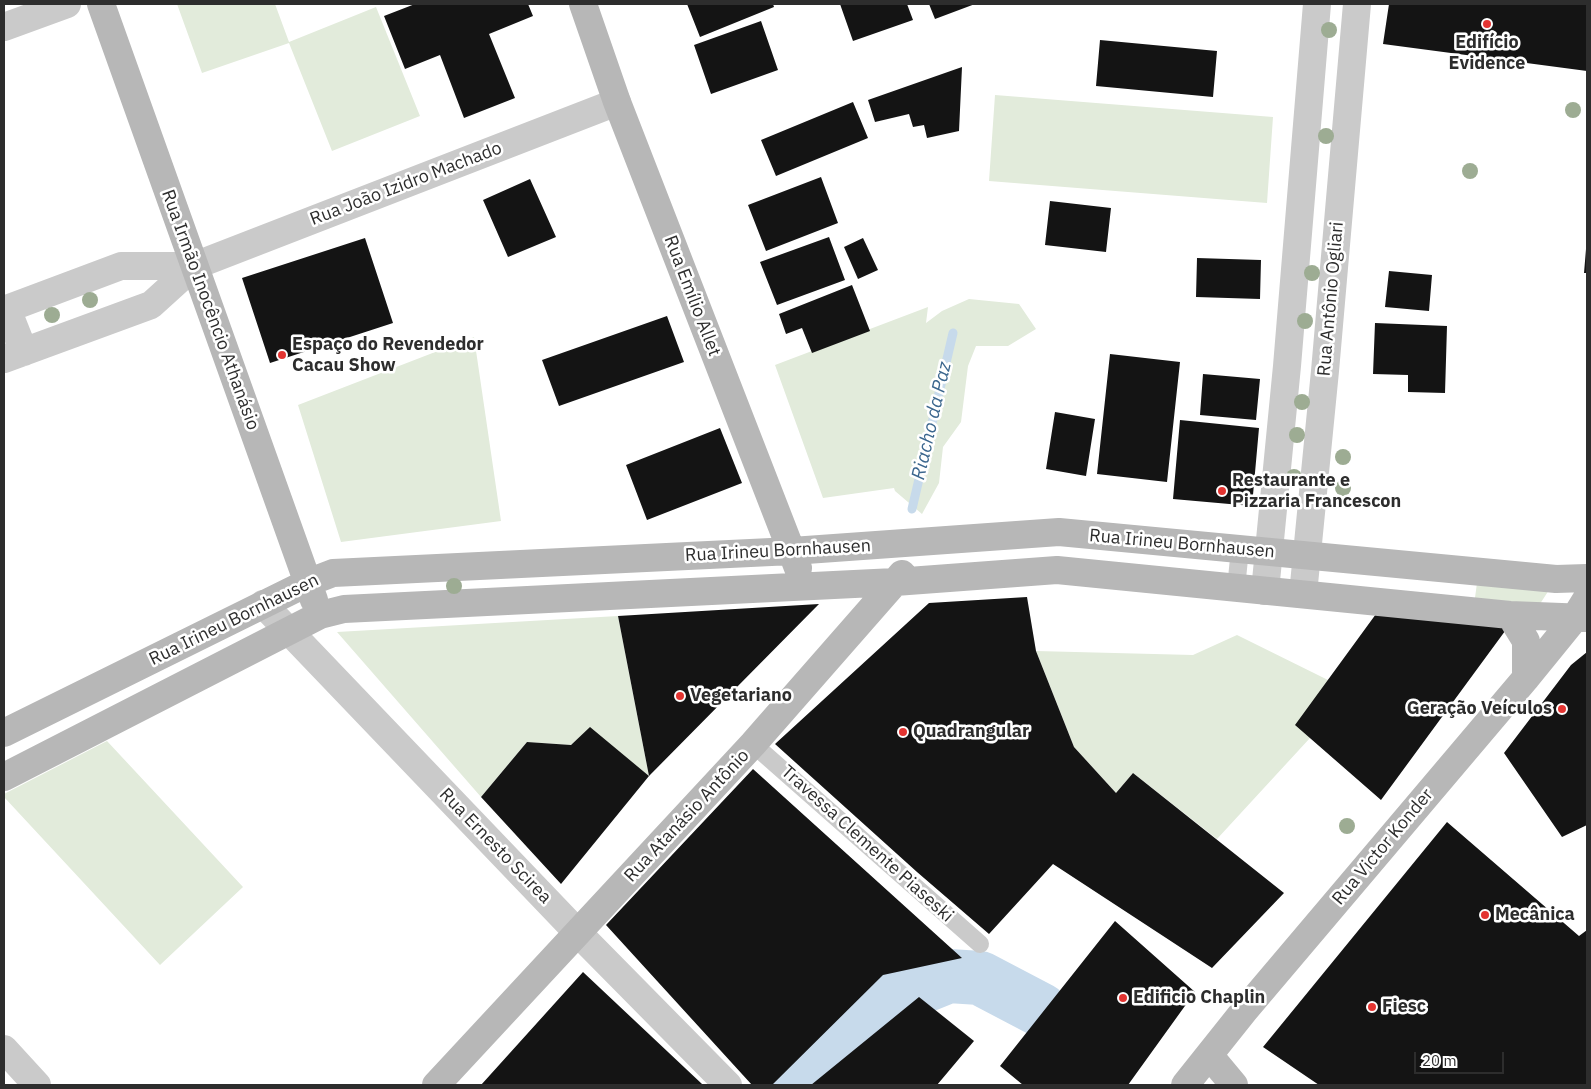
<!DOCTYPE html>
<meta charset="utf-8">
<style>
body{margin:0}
#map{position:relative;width:1591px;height:1089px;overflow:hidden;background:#fff;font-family:"IBM Plex Sans",sans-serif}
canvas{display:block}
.frame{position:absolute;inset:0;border:5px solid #2d2d2d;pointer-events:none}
.scale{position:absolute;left:1414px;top:1052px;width:90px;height:22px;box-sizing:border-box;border:2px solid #2d2d2d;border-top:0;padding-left:6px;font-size:15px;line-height:18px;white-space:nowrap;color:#2d2d2d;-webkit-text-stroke:4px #fff;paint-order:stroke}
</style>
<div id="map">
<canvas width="1591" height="1089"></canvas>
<div class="frame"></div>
<div class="scale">20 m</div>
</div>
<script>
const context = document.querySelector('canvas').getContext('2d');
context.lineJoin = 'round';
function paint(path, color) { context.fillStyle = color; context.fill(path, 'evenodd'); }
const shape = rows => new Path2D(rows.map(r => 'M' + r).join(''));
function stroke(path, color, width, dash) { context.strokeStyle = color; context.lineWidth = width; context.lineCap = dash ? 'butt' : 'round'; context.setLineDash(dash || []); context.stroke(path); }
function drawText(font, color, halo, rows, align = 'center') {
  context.font = font + ' "IBM Plex Sans",sans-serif'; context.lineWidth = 5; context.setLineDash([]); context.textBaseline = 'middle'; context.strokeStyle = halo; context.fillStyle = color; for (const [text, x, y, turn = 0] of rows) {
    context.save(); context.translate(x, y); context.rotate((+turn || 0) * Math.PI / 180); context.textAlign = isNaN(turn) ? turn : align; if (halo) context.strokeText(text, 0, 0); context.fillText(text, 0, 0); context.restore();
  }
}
const green = shape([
 [177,4,275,4,289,42,376,7,420,116,332,151,289,43,202,73],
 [995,95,1273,117,1267,203,989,181],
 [969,299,1019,304,1036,329,1008,346,976,346,968,366,961,422,943,447,939,483,922,514,895,491,894,488,823,498,775,365,928,307,926,323,942,311],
 [474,337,501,521,341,542,298,405],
 [1477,583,1549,590,1536,610,1474,605],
 [618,616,649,776,590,728,571,745,527,742,481,797,337,632],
 [1237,635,1328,680,1332,705,1310,738,1217,839,1133,773,1116,793,1074,747,1036,651,1193,655],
 [107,741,243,887,160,965,4,797,4,794]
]);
const stream = shape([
 [912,509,953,333]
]);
const river = shape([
 [790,1085,882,1003,949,976,980,978,1041,1010]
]);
const building = shape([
 [415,4,528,4,533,16,489,34,515,98,464,118,440,55,405,69,384,16],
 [687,4,773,4,774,7,700,37],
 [840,4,907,4,913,20,853,41],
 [929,4,975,4,935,19],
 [1389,4,1587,4,1587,71,1383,44],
 [761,21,778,70,711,94,694,45],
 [1100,40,1217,51,1213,97,1096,86],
 [962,67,959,131,927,138,924,125,913,127,909,114,875,122,868,100],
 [853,102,868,138,776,176,761,140],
 [821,177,838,223,766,251,748,205],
 [530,179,556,237,508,257,483,200],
 [1050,201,1111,208,1106,252,1045,245],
 [829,237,845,280,777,305,760,262],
 [365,238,393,323,270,363,242,278],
 [863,238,878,270,858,279,844,247],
 [1586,249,1587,249,1587,273,1584,273],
 [1197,258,1261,260,1260,299,1196,297],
 [1389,271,1432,275,1429,311,1385,307],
 [852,285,870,331,812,353,802,328,786,334,779,314],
 [667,316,684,362,559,406,542,360],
 [1375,323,1447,326,1445,393,1408,392,1408,375,1373,374],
 [1110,354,1180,362,1167,482,1097,474],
 [1203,374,1260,379,1256,420,1200,415],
 [1055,412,1095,419,1086,476,1046,469],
 [1180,420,1259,428,1252,506,1173,499],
 [720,428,742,483,647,520,626,465],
 [1027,597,1036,651,1074,747,1116,793,1133,773,1284,893,1212,968,1053,864,989,934,917,872,775,744,929,603],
 [1384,603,1508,627,1381,800,1295,725],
 [819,604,649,776,618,616],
 [1587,652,1587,825,1562,837,1504,753,1571,665],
 [590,727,649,776,561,884,481,797,527,742,571,745],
 [753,769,962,958,883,975,772,1085,752,1085,606,925],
 [1447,822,1579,936,1587,930,1587,1085,1319,1085,1263,1047],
 [1115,921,1195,992,1128,1085,1023,1085,1000,1066],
 [583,972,702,1084,701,1085,481,1085],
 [919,997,974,1041,937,1085,811,1085]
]);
const lane = shape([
 [1236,588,1240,549],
 [753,744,980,944]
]);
const street = shape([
 [4,27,67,4],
 [7,309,24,352],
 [4,310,121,266,194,266],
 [4,359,151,305,194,266,617,102],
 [1265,591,1287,366,1317,4],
 [1303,594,1325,371,1357,4],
 [263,604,578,933,728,1085],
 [4,1049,37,1085]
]);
const secondary = shape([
 [101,4,314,600],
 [583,4,617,102,798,568],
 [1510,615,1526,641,1526,678],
 [4,733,307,583,333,573,792,551,1059,532,1556,579,1587,578],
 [4,777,320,615,344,609,895,582,1057,570,1510,615,1587,618],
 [1209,1055,1234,1085],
 [436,1085,753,744,902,574],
 [1185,1085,1244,1011,1526,678,1574,619,1587,598]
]);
const trees = [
 [1329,30],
 [1573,110],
 [1326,136],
 [1470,171],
 [1312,273],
 [90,300],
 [52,315],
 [1305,321],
 [1302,402],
 [1297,435],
 [1343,457],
 [1294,477],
 [1343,488],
 [454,586],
 [1347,826]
];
const markers = [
 [1487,24,5,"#e33431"],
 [282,355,5,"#e33431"],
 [1222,491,5,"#e33431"],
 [680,696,5,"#e33431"],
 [1562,709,5,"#e33431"],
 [903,732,5,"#e33431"],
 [1485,915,5,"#e33431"],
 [1123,998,5,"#e33431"],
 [1372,1007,5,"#e33431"]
];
const poiNames = [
 ["Edifício",1487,43,"center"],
 ["Evidence",1487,64,"center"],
 ["Espaço do Revendedor",292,345],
 ["Cacau Show",292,366],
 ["Restaurante e",1232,481],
 ["Pizzaria Francescon",1232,502],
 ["Vegetariano",690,696],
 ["Geração Veículos",1552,709,"right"],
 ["Quadrangular",913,732],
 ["Mecânica",1495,915],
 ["Edificio Chaplin",1133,998],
 ["Fiesc",1382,1007]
];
const streetNames = [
 ["Rua João Izidro Machado",406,184,-21],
 ["Rua Emílio Allet",692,296,69],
 ["Rua Antônio Ogliari",1331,299,-85],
 ["Rua Irmão Inocêncio Athanásio",210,310,70],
 ["Rua Irineu Bornhausen",1182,544,5],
 ["Rua Irineu Bornhausen",778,551,-3],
 ["Rua Irineu Bornhausen",234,620,-26],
 ["Rua Atanásio Antônio",687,816,-47],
 ["Travessa Clemente Piaseski",867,844,42],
 ["Rua Ernesto Scirea",495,846,46],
 ["Rua Victor Konder",1383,847,-50]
];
const waterNames = [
 ["Riacho da Paz",932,421,-77]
];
paint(green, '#e2ebdb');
stroke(stream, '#c7daeb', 9);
stroke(river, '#c7daeb', 54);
paint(building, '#141414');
stroke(lane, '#cacaca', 18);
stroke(street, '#cacaca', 28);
stroke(secondary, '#b7b7b7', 28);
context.fillStyle = '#9dac93';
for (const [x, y] of trees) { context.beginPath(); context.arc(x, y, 8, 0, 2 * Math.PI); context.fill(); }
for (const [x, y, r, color] of markers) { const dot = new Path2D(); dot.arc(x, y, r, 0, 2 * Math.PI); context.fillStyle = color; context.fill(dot); stroke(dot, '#fff', 2); }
drawText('bold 18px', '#2d2d2d', '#fff', poiNames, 'left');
drawText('18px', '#2d2d2d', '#fff', streetNames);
drawText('italic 19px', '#3c678e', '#fff', waterNames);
</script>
